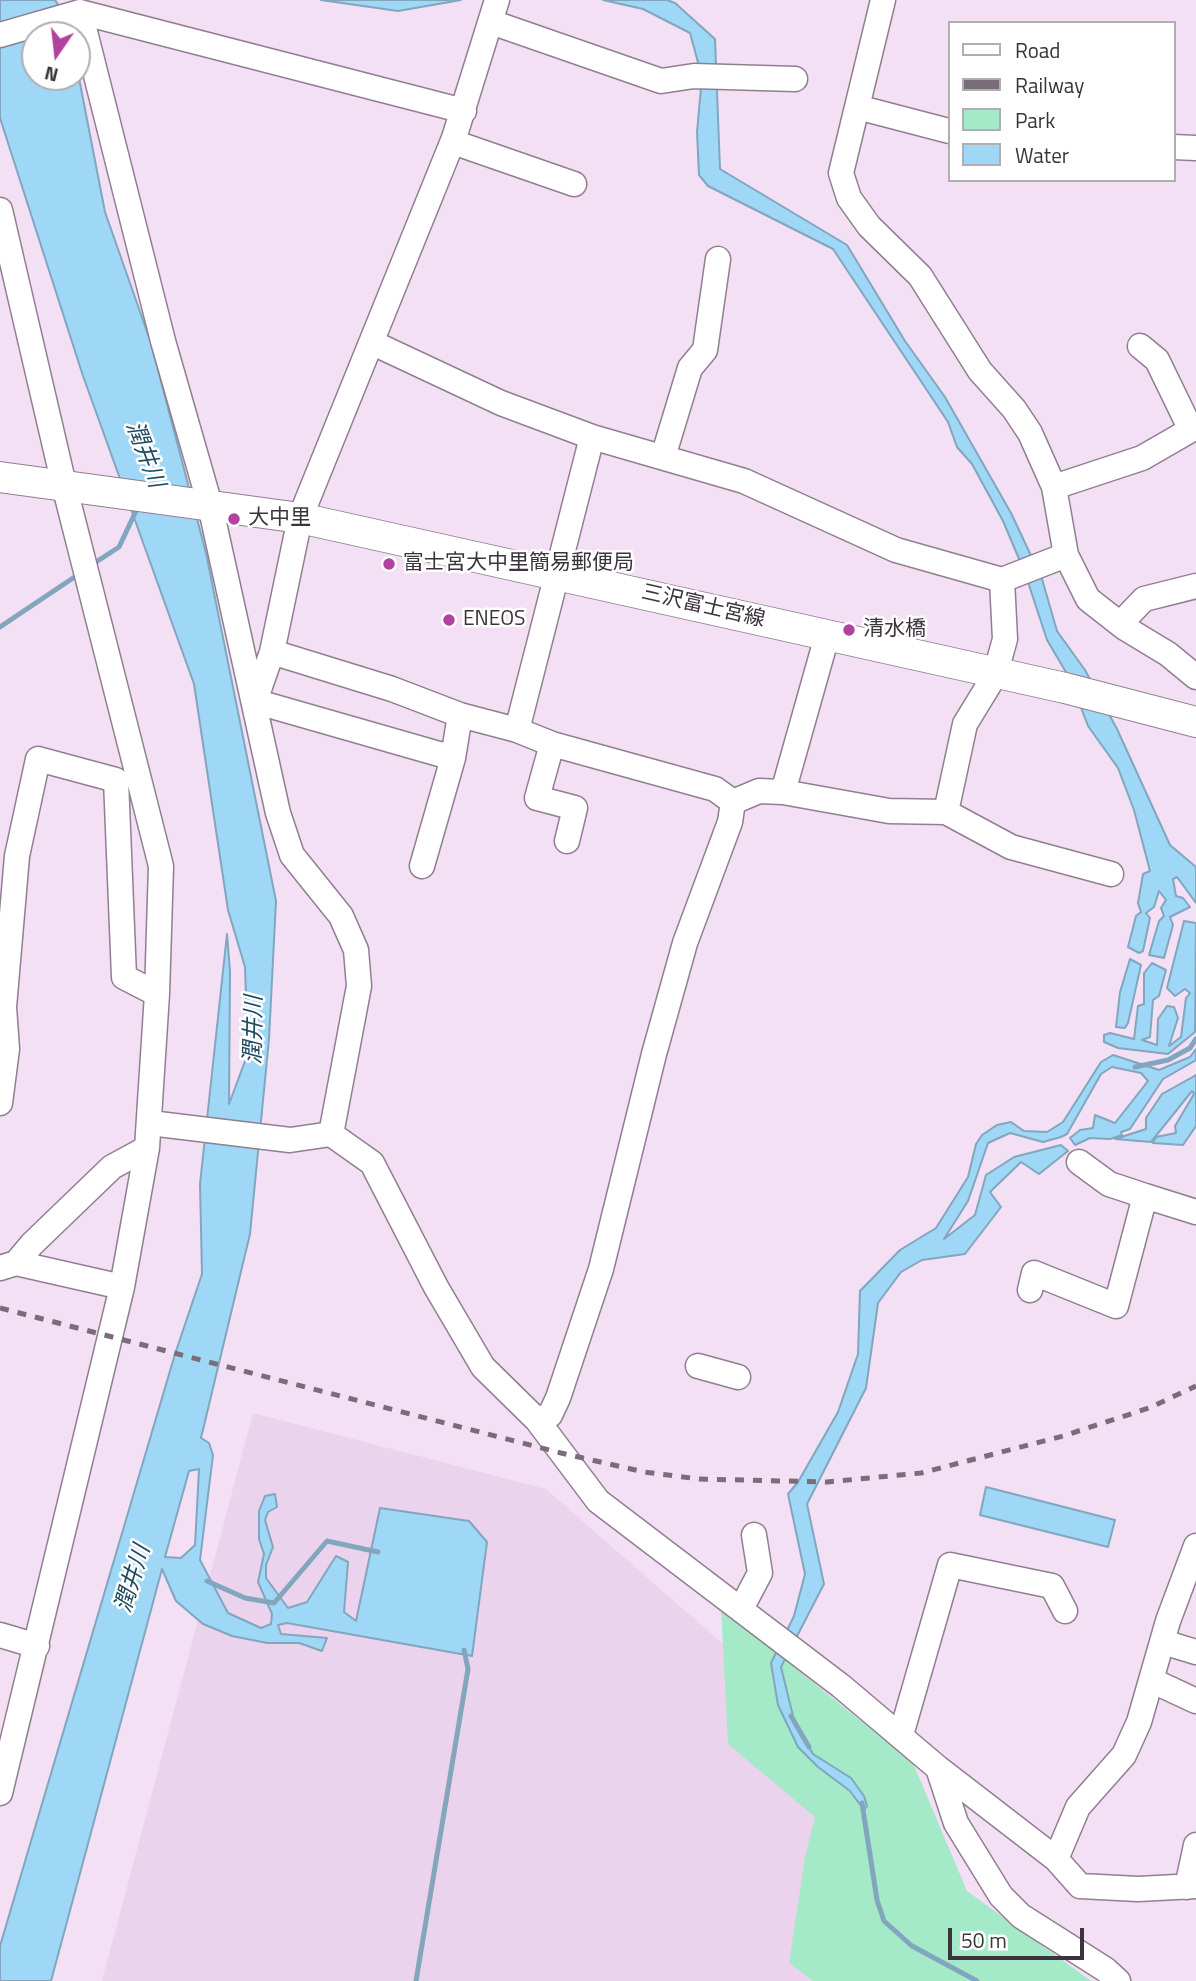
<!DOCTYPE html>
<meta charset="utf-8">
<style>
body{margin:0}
#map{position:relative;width:1196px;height:1981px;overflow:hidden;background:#f4e0f5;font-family:"Titillium Web",sans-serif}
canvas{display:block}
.legend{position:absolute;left:948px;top:21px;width:228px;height:161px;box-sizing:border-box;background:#fff;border:2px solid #b1aeb1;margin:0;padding:9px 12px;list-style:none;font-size:21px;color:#3b343c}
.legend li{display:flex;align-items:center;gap:14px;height:35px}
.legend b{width:35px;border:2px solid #b1aeb1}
.north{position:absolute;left:21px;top:21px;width:70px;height:70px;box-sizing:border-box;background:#fff;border:2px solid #b1aeb1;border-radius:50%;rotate:194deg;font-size:19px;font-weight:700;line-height:28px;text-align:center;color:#3b343c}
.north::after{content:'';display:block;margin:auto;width:24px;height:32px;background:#b1429f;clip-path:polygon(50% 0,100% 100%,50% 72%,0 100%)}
.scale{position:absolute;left:948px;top:1928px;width:136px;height:32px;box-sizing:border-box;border:4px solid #3b343c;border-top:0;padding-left:9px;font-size:21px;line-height:24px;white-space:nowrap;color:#3b343c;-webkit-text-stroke:5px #fff;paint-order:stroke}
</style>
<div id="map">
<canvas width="1196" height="1981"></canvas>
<ul class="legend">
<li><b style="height:9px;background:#fff"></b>Road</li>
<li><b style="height:9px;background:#786d79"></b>Railway</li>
<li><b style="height:19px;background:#a4e9c8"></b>Park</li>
<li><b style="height:19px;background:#9fd7f6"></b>Water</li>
</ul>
<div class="north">N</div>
<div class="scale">50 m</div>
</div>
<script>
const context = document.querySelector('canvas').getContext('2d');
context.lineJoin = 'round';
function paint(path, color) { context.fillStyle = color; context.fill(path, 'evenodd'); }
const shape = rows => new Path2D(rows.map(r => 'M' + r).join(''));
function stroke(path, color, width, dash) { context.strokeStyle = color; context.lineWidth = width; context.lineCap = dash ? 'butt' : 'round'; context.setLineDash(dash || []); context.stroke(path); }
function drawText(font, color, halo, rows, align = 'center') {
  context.font = font + ' "Titillium Web","Noto Sans JP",sans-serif'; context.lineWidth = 5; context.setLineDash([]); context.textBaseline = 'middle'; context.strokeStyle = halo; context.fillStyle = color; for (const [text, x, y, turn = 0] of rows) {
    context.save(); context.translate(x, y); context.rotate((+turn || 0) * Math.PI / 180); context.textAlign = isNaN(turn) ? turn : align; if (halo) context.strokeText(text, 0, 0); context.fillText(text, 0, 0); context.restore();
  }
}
const built = shape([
 [253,1413,546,1489,778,1692,974,1912,1075,1981,102,1981]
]);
const green = shape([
 [721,1608,913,1763,967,1891,1091,1981,813,1981,789,1963,805,1857,815,1817,728,1744]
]);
const water = shape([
 [0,0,55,0,68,19,71,35,35,35,35,77,77,77,77,68,105,212,151,343,206,553,276,901,269,1039,250,1234,201,1438,209,1443,213,1455,200,1560,228,1613,261,1628,271,1624,272,1614,258,1582,264,1554,259,1539,259,1511,265,1496,275,1494,277,1507,268,1512,265,1520,273,1547,266,1565,266,1578,288,1608,307,1602,336,1556,348,1562,344,1612,356,1621,380,1508,469,1521,487,1542,472,1656,287,1623,278,1625,281,1634,327,1638,322,1651,299,1643,267,1643,232,1636,203,1624,176,1601,162,1569,51,1981,0,1981,0,1946,175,1354,202,1274,200,1184,227,934,230,971,229,1104,248,1053,245,967,228,910,194,684,83,376,0,118,0,0],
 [199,1469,195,1545,181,1558,165,1557,189,1471,199,1469],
 [321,0,461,0,398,11,321,0],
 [603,0,667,0,675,3,715,39,720,169,847,245,905,341,945,397,1011,513,1042,579,1057,631,1085,670,1117,729,1170,845,1196,867,1196,903,1177,877,1173,879,1176,896,1183,898,1190,907,1170,917,1173,925,1164,958,1149,955,1159,921,1164,916,1161,908,1166,900,1159,891,1154,907,1146,913,1150,918,1143,951,1139,953,1128,947,1136,916,1141,912,1138,903,1143,874,1150,871,1134,810,1118,768,1088,726,1070,679,1047,640,1025,573,1003,521,972,464,957,447,948,422,833,249,708,186,699,175,697,132,702,77,690,33,643,9,603,0],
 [1184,921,1196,923,1195,1032,1168,1054,1118,1048,1104,1042,1104,1035,1110,1033,1134,1039,1138,1006,1144,1004,1144,973,1152,963,1166,970,1159,996,1153,1000,1150,1037,1142,1040,1157,1045,1158,1019,1167,1006,1174,1007,1178,1018,1169,1046,1181,1037,1186,998,1190,993,1185,989,1175,996,1167,988,1184,921],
 [1130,959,1141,965,1128,1023,1125,1028,1116,1027,1120,992,1130,959],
 [1196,1049,1196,1060,1163,1079,1130,1129,1121,1132,1122,1135,1110,1139,1090,1138,1075,1145,1070,1138,1080,1130,1093,1128,1095,1115,1115,1123,1148,1081,1141,1073,1112,1067,1101,1074,1067,1134,1061,1137,1043,1142,1010,1133,988,1143,968,1201,944,1239,975,1215,986,1175,1014,1157,1061,1145,1068,1151,1039,1174,1021,1162,990,1192,1001,1207,965,1254,922,1260,901,1272,878,1303,866,1388,807,1504,824,1584,781,1667,794,1720,813,1754,851,1778,864,1796,867,1806,864,1810,850,1791,818,1767,798,1747,778,1705,771,1663,794,1616,805,1574,788,1494,798,1482,838,1412,858,1354,860,1291,900,1250,936,1228,968,1177,976,1144,982,1135,997,1125,1011,1122,1024,1131,1047,1132,1063,1122,1101,1062,1113,1055,1159,1070,1190,1057,1196,1049],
 [1196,1075,1196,1126,1183,1145,1153,1143,1156,1137,1176,1133,1175,1126,1194,1094,1192,1091,1151,1142,1115,1139,1146,1129,1146,1118,1162,1094,1196,1075],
 [986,1487,1115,1520,1108,1547,980,1515,986,1487]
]);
const stream = shape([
 [93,564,119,547,136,511],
 [0,627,79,574],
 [1135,1067,1168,1060,1190,1048,1196,1039],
 [207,1581,245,1598,274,1603,327,1541,378,1552],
 [791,1716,809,1747],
 [862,1803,877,1900,884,1921,912,1946,977,1981],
 [416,1981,468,1669,464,1650]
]);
const minor = shape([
 [883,0,841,173,849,198,869,226,920,276,980,371,1014,409,1030,433,1054,487,1066,555,1088,599,1125,628,1168,654,1196,677],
 [80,12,163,341,210,505,278,813,292,855,341,916,356,950,359,986,331,1134],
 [491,22,661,81,694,76,795,79],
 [0,35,80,12,464,111],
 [857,107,949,131],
 [453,142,574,184],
 [1173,147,1196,148],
 [0,210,64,485,161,866,157,994,147,1148,122,1287,0,1793],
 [373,343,501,403,592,437,744,481,896,550,1002,580,1005,639,995,675,965,724,946,812],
 [1140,346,1157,360,1191,430],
 [663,457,690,368,705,350,718,259],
 [1054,487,1142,458,1196,427],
 [1002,580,1066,555],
 [1120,624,1144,599,1196,586],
 [272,652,392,689,460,715,517,730,552,744,715,789,733,802],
 [254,701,453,758],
 [255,701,272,652,300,518,454,138,497,0],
 [517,730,592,437],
 [552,744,537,798,575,808,567,841],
 [783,792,827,636],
 [422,866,453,758,460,715],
 [0,1103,7,1049,4,1007,17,856,38,759,116,780,124,977,157,994],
 [150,1123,290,1140,331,1134,372,1163,436,1287,483,1367,537,1420,598,1501,841,1686,938,1768,1056,1859,1078,1807,1124,1755,1139,1722,1168,1621,1196,1546],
 [1079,1162,1109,1184,1145,1196],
 [16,1263,122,1287],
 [0,1268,16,1263,32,1244,112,1167,147,1148],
 [1030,1290,1034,1273,1116,1306,1145,1196,1196,1212],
 [698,1366,738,1377],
 [537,1420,550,1415,558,1398,601,1269,654,1054,685,943,730,822,733,802,759,791,783,792,889,811,946,812,1011,847,1111,874],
 [741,1609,760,1573,754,1535],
 [0,1635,37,1646],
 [1163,1642,1196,1652],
 [1153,1681,1196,1701],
 [901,1735,950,1565,1052,1586,1065,1611],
 [938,1768,956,1823,1001,1896,1021,1916,1106,1970,1118,1981],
 [1056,1859,1080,1886,1138,1889,1196,1886],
 [1187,1887,1196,1845]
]);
const major = shape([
 [0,477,300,518,1065,688,1196,722]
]);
const rail = shape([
 [0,1308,561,1453,644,1472,699,1479,827,1482,921,1473,1063,1436,1149,1408,1196,1386]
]);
const markers = [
 [234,519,7,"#b1429f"],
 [389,564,7,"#b1429f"],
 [449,620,7,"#b1429f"],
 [849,630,7,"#b1429f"]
];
const poiNames = [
 ["大中里",248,519],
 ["富士宮大中里簡易郵便局",403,564],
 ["ENEOS",463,620],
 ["清水橋",863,630]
];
const streetNames = [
 ["三沢富士宮線",703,607,13]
];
const waterNames = [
 ["潤井川",144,455,69],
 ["潤井川",255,1030,-89],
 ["潤井川",134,1579,-73]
];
paint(built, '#ecd3ed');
paint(green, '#a4e9c8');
paint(water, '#9fd7f6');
stroke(water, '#81a6be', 2);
stroke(stream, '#81a6be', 5);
stroke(minor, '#907e91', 27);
stroke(major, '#907e91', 32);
stroke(minor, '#fff', 24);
stroke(major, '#fff', 30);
stroke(rail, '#786d79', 5, [9, 9]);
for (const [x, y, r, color] of markers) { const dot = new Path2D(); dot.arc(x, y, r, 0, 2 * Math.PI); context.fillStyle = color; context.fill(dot); stroke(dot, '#fff', 2.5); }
drawText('21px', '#3b343c', '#fff', poiNames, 'left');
drawText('21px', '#3b343c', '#fff', streetNames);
drawText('italic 23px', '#1f4a60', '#fff', waterNames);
</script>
